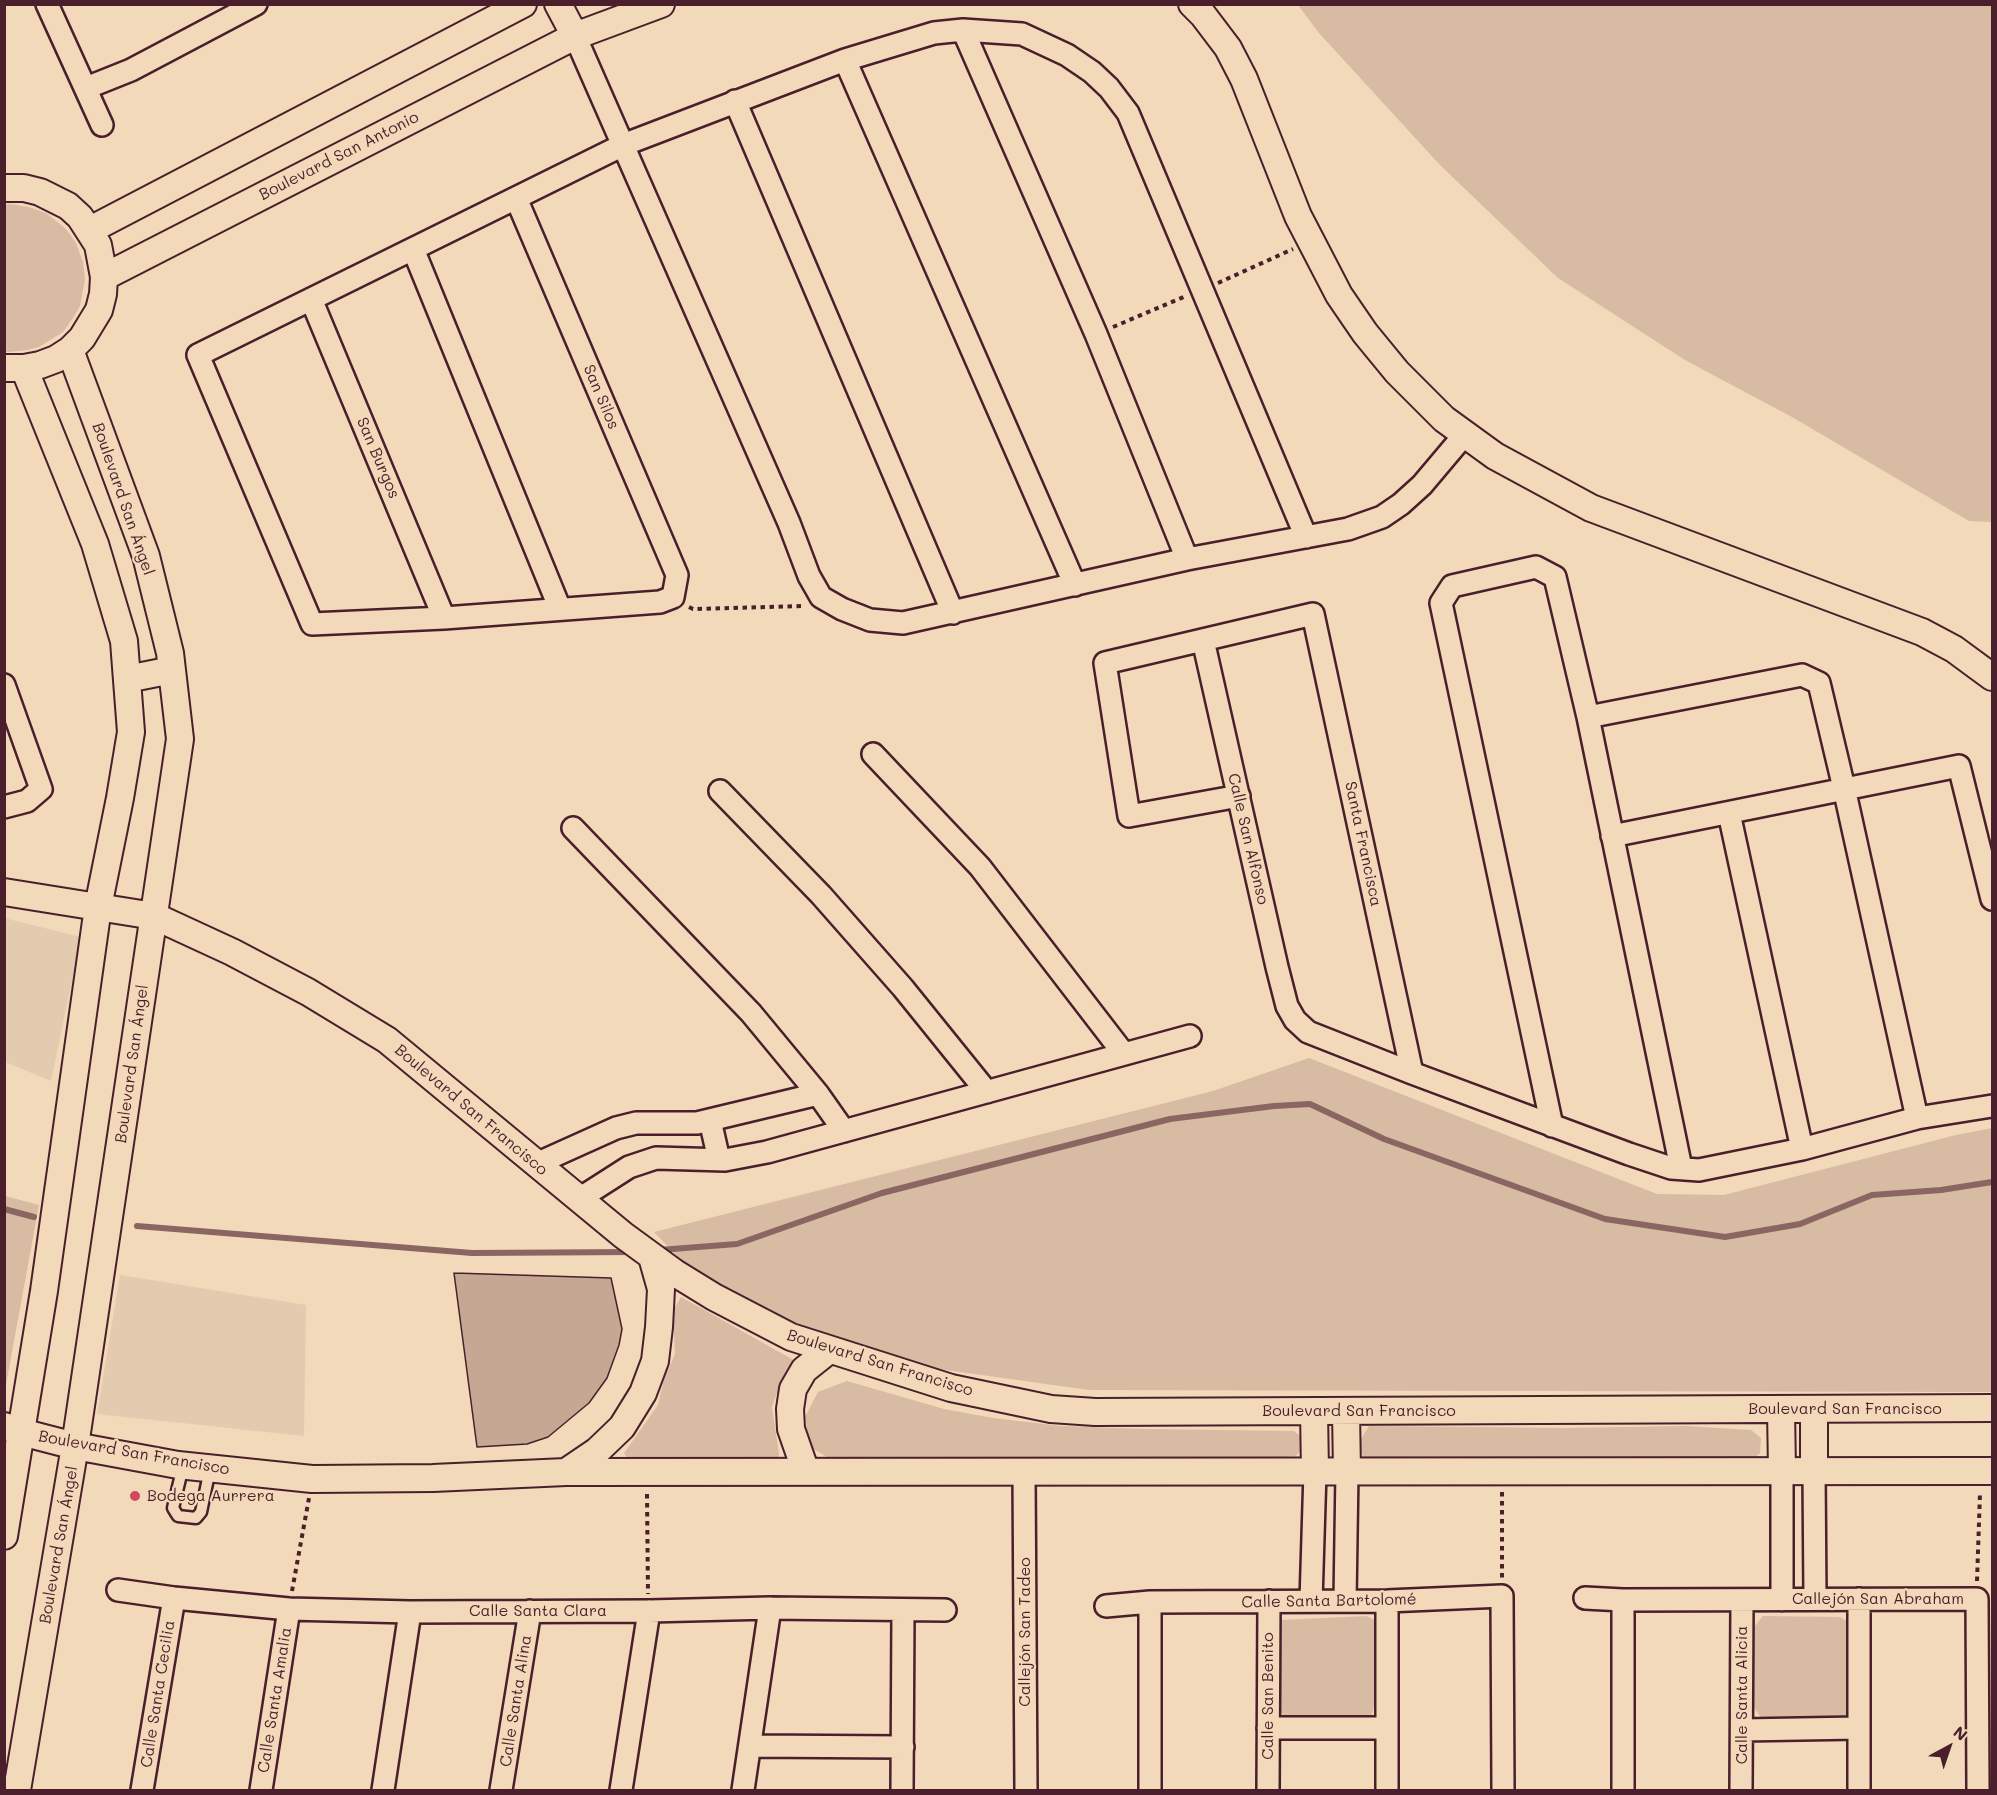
<!DOCTYPE html>
<meta charset="utf-8">
<style>
body{margin:0}
#map{position:relative;width:1997px;height:1795px;overflow:hidden;background:#f2d9ba;font-family:Mali,sans-serif}
canvas{display:block}
.frame{position:absolute;inset:0;border:6px solid #4a1f2b;pointer-events:none}
.north{position:absolute;left:1919px;top:1717px;width:60px;height:60px;-webkit-text-stroke:4px #f2d9ba;paint-order:stroke;rotate:40deg;font-size:16px;font-weight:700;line-height:24px;text-align:center;color:#4a1f2b}
.north::after{content:'';display:block;margin:auto;width:21px;height:27px;background:#4a1f2b;clip-path:polygon(50% 0,100% 100%,50% 72%,0 100%)}
</style>
<div id="map">
<canvas width="1997" height="1795"></canvas>
<div class="frame"></div>
<div class="north">N</div>
</div>
<script>
const context = document.querySelector('canvas').getContext('2d');
context.lineJoin = 'round';
function paint(path, color) { context.fillStyle = color; context.fill(path, 'evenodd'); }
const shape = rows => new Path2D(rows.map(r => 'M' + r).join(''));
function stroke(path, color, width, dash) { context.strokeStyle = color; context.lineWidth = width; context.lineCap = dash ? 'butt' : 'round'; context.setLineDash(dash || []); context.stroke(path); }
function drawText(font, color, halo, rows, align = 'center') {
  context.font = font + ' Mali,sans-serif'; context.lineWidth = 4.5; context.setLineDash([]); context.textBaseline = 'middle'; context.strokeStyle = halo; context.fillStyle = color; for (const [text, x, y, turn = 0] of rows) {
    context.save(); context.translate(x, y); context.rotate((+turn || 0) * Math.PI / 180); context.textAlign = isNaN(turn) ? turn : align; if (halo) context.strokeText(text, 0, 0); context.fillText(text, 0, 0); context.restore();
  }
}
const built = shape([
 [4,918,81,937,51,1081,5,1062],
 [120,1275,306,1305,304,1436,97,1414]
]);
const green = shape([
 [1298,5,1992,5,1992,522,1969,521,1792,417,1685,360,1558,278,1440,165,1319,33],
 [10,204,29,207,46,213,66,229,76,243,83,262,85,279,80,306,73,318,63,332,39,347,27,350,8,352,4,351,4,205],
 [1309,1058,1657,1194,1724,1195,1956,1135,1992,1128,1992,1392,1089,1390,917,1366,766,1312,681,1260,654,1232,1213,1091],
 [5,1196,39,1205,5,1390,4,1390],
 [681,1297,799,1363,777,1393,772,1407,779,1454,778,1462,628,1460,624,1453,658,1405,664,1379,675,1354,673,1311],
 [847,1381,944,1409,993,1418,1061,1426,1145,1429,1294,1431,1308,1443,1296,1456,1239,1461,834,1461,810,1447,805,1417,818,1392],
 [1369,1426,1567,1428,1685,1426,1751,1430,1761,1438,1760,1453,1747,1464,1366,1463,1358,1444],
 [1367,1616,1374,1620,1376,1698,1371,1719,1290,1721,1279,1711,1280,1620],
 [1763,1616,1840,1617,1851,1623,1849,1717,1799,1721,1762,1719,1753,1706,1754,1627]
]);
const stream = shape([
 [4,1209,34,1217],
 [137,1226,472,1253,634,1252],
 [659,1250,737,1244,882,1193,1170,1119,1274,1106,1310,1104,1384,1139,1605,1219,1725,1237,1800,1224,1872,1195,1941,1190,1992,1182]
]);
const building = shape([
 [454,1273,611,1278,622,1329,619,1345,607,1378,589,1403,548,1437,527,1444,477,1447,454,1273]
]);
const path = shape([
 [1218,283,1293,249],
 [1113,327,1186,296],
 [689,607,693,609,804,606],
 [1502,1492,1502,1578],
 [647,1494,648,1594],
 [1977,1581,1980,1493],
 [292,1591,309,1498]
]);
const service = shape([
 [183,1466,173,1508,178,1516,196,1518,201,1512,210,1469]
]);
const minor = shape([
 [47,4,102,125],
 [963,30,1096,334,1187,559],
 [575,36,789,523,809,576,821,597,842,609,870,620,903,623,1187,559,1348,529,1382,517,1401,504,1422,485,1465,434],
 [845,60,1075,585],
 [86,88,131,70,256,4],
 [735,101,953,613],
 [516,198,677,575,673,597,660,602,444,618,312,624,198,355,524,194,623,145,845,60,934,33,963,30,1022,34,1067,55,1092,72,1109,88,1128,113,1306,537],
 [413,249,560,609],
 [311,299,444,618],
 [1203,640,1277,967,1287,1006,1295,1020,1308,1032,1412,1073,1629,1154,1671,1168,1699,1170,1802,1149,1917,1118,1992,1106],
 [4,685,41,789,27,801,4,807],
 [1588,717,1802,675,1819,683,1844,788,1917,1118],
 [873,754,980,867,1124,1054],
 [720,791,821,895,903,988,987,1092],
 [1239,796,1129,816,1105,663,1313,614,1412,1073],
 [1729,813,1802,1149],
 [573,828,751,1013,818,1094,844,1131],
 [1612,836,1959,766,1992,899],
 [710,1120,719,1160],
 [1552,1126,1441,603,1452,586,1536,567,1555,577,1588,717,1681,1168],
 [536,1164,616,1128,636,1123,697,1123,818,1094],
 [579,1199,629,1167,656,1158,725,1160,767,1152,1190,1036],
 [1782,1471,1782,1600],
 [1814,1471,1815,1599],
 [1024,1473,1026,1790],
 [118,1590,174,1598,289,1609,410,1612,649,1611,770,1608,945,1610],
 [1585,1598,1623,1600,1977,1599,1978,1790],
 [1623,1600,1623,1790],
 [1311,1601,1315,1472],
 [1345,1601,1347,1472],
 [1106,1606,1150,1602,1387,1601,1502,1596,1503,1790],
 [1268,1728,1387,1728],
 [1742,1730,1859,1728],
 [750,1746,903,1747],
 [142,1790,174,1598],
 [261,1790,289,1609],
 [383,1790,410,1612],
 [501,1790,530,1611],
 [621,1790,649,1611],
 [743,1790,770,1608],
 [902,1790,903,1611],
 [1150,1790,1150,1602],
 [1268,1790,1269,1601],
 [1387,1790,1387,1601],
 [1741,1790,1742,1600],
 [1859,1790,1859,1599]
]);
const tertiary = shape([
 [558,4,575,36],
 [1192,4,1203,15,1228,48,1244,79,1298,216,1339,295,1365,333,1397,372,1444,419,1495,456,1591,508,1922,632,1954,649,1992,677],
 [4,188,24,188,40,192,68,206,80,217,98,245,104,277,103,294,99,310,82,338,70,350,56,359,40,365,24,368,4,368],
 [90,230,523,4],
 [104,277,575,36,661,4],
 [127,679,172,670],
 [4,892,154,916,232,952,308,992,387,1040,623,1235,675,1273,714,1297,791,1337,951,1388,1051,1409,1095,1412,1992,1408],
 [1781,1409,1782,1471],
 [1814,1409,1814,1471],
 [1314,1411,1315,1472],
 [1346,1411,1347,1472],
 [4,1426,21,1432,75,1446,178,1465,312,1479,433,1478,566,1472,1992,1471],
 [566,1472,597,1451,622,1427,643,1393,655,1361,659,1327,661,1289,652,1257],
 [806,1472,791,1429,790,1409,793,1389,804,1370,829,1350],
 [4,1536,44,1291,98,907,120,798,131,732,124,641,95,544,24,368],
 [17,1790,75,1446,180,739,170,653,146,556,70,350]
]);
const markers = [
 [135,1496,6,"#d1495b"]
];
const streetNames = [
 ["Boulevard San Antonio",339,156,-27],
 ["San Silos",601,397,67],
 ["San Burgos",378,458,67],
 ["Boulevard San Ángel",123,499,71],
 ["Calle San Alfonso",1248,839,77],
 ["Santa Francisca",1363,844,78],
 ["Boulevard San Ángel",132,1064,-82],
 ["Boulevard San Francisco",471,1110,40],
 ["Boulevard San Francisco",880,1363,17],
 ["Boulevard San Francisco",1845,1409],
 ["Boulevard San Francisco",1359,1411],
 ["Boulevard San Francisco",134,1453,10],
 ["Boulevard San Ángel",59,1545,-80],
 ["Callejón San Abraham",1878,1599],
 ["Calle Santa Bartolomé",1329,1601,-1],
 ["Calle Santa Clara",538,1611],
 ["Callejón San Tadeo",1025,1632,-90],
 ["Calle Santa Cecilia",158,1694,-81],
 ["Calle Santa Alicia",1742,1695,-90],
 ["Calle San Benito",1268,1696,-90],
 ["Calle Santa Amalia",275,1700,-81],
 ["Calle Santa Alina",516,1701,-81]
];
const poiNames = [
 ["Bodega Aurrera",147,1496]
];
paint(built, '#e4caaf');
paint(green, '#d7bba2');
stroke(stream, '#8a6561', 6);
paint(building, '#c5a894');
stroke(building, '#4a1f2b', 1.5);
stroke(service, '#4a1f2b', 15);
stroke(minor, '#4a1f2b', 26);
stroke(tertiary, '#4a1f2b', 30);
stroke(path, '#4a1f2b', 4, [4.5, 4.5]);
stroke(service, '#f2d9ba', 10);
stroke(minor, '#f2d9ba', 21);
stroke(tertiary, '#f2d9ba', 26);
for (const [x, y, r, color] of markers) { const dot = new Path2D(); dot.arc(x, y, r, 0, 2 * Math.PI); context.fillStyle = color; context.fill(dot); stroke(dot, '#f2d9ba', 2); }
drawText('16px', '#4a1f2b', '#f2d9ba', streetNames);
drawText('16px', '#4a1f2b', '#f2d9ba', poiNames, 'left');
</script>
